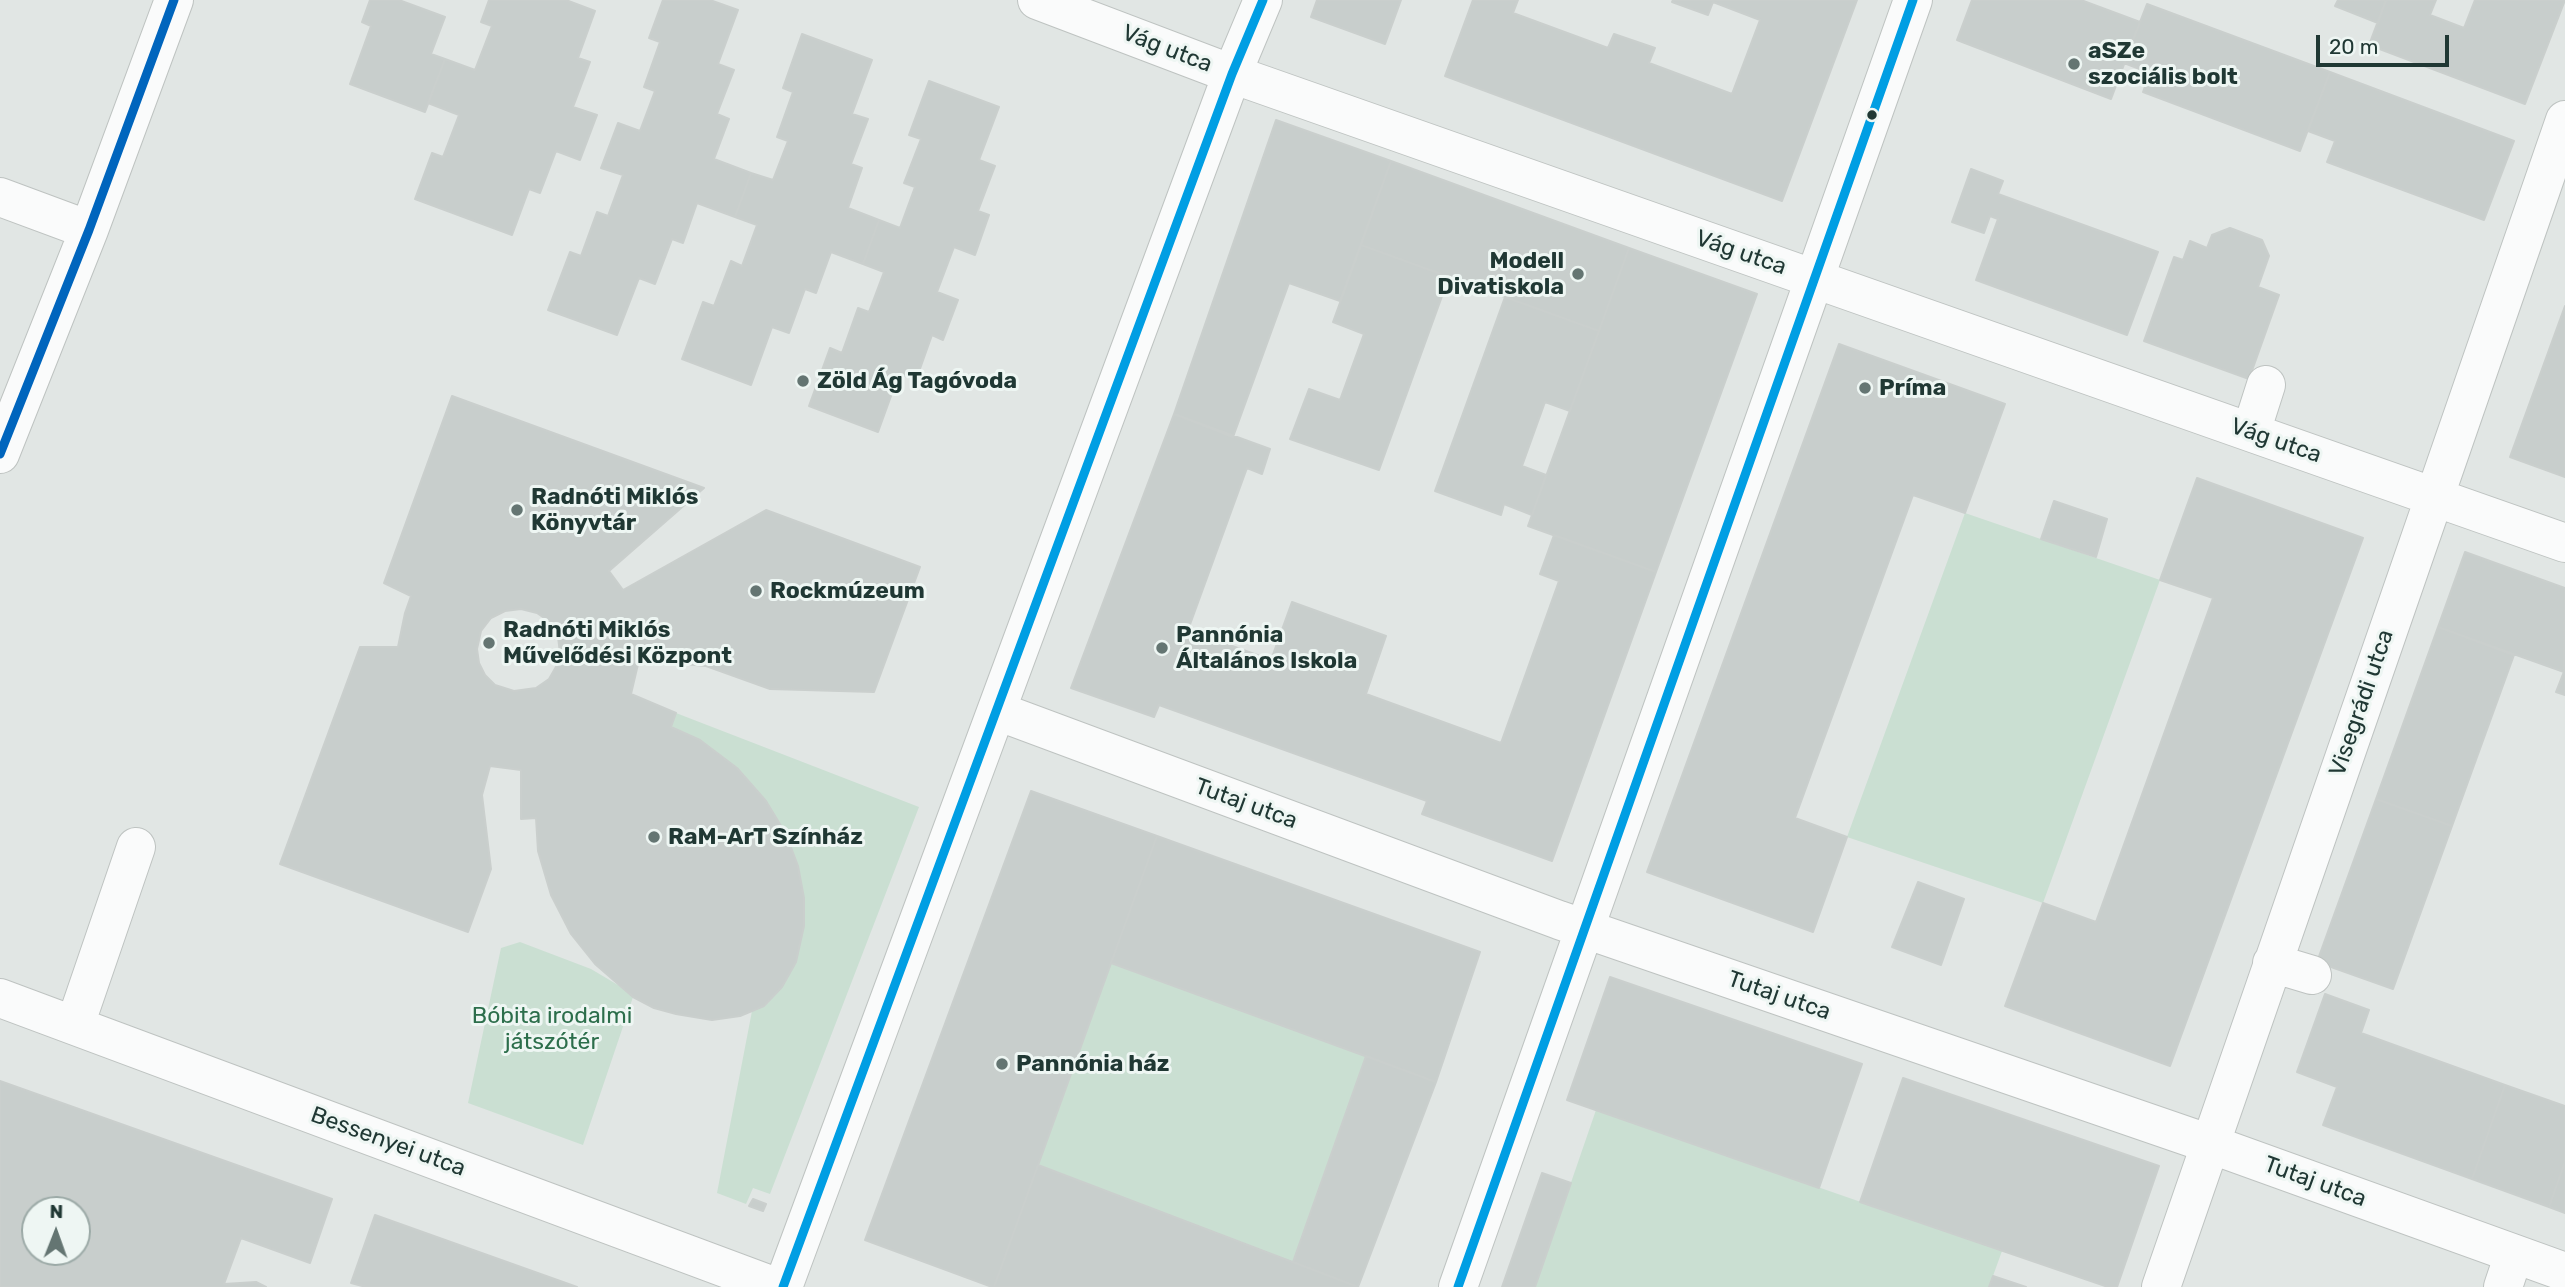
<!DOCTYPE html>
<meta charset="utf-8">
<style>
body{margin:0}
#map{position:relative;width:2565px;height:1287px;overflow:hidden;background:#e1e6e4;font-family:Rubik,sans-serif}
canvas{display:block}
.north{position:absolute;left:21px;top:1196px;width:70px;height:70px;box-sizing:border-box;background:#eef6f3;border:2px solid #9caaa7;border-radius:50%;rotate:1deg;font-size:19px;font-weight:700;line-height:28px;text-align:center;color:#203834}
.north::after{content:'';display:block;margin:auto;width:24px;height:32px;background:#647572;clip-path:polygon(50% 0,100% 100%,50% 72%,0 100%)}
.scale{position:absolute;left:2316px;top:35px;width:133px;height:32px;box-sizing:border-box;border:4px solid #203834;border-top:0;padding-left:9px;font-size:21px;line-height:24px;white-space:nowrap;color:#203834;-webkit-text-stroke:5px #eef6f3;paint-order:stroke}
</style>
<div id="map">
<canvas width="2565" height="1287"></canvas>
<div class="north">N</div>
<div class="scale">20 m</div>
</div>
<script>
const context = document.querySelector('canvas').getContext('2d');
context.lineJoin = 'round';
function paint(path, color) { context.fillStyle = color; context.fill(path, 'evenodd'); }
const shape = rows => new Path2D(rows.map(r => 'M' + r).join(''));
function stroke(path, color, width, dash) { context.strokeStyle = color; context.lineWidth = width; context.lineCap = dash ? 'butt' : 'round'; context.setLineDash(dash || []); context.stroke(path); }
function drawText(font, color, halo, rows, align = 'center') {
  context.font = font + ' Rubik,sans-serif'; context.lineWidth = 6; context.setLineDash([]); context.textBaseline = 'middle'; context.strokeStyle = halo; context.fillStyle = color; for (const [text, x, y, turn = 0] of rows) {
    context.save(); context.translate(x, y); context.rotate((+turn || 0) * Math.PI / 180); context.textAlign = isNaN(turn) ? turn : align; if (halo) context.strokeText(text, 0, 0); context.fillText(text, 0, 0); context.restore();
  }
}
const green = shape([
 [1965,513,2160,580,2043,903,1847,837],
 [676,713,919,807,770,1194,753,1188,746,1204,717,1193,752,1011,765,1006,782,987,796,962,804,926,798,866,786,834,766,801,737,768,700,740,671,727],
 [520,942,591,969,623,988,633,997,583,1145,468,1103,501,948],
 [1111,963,1366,1056,1293,1262,1038,1165],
 [1596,1110,2002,1251,1989,1287,1535,1287]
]);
const building = shape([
 [370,0,399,0,445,17,431,54,445,59,425,112,350,84,371,26,362,22,370,0],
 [489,0,566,0,595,11,578,58,590,62,573,107,597,115,580,160,556,151,540,193,529,189,512,235,415,199,432,153,443,157,459,115,428,103,445,59,475,70,492,26,481,22,489,0],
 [663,0,710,0,738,10,718,64,734,70,717,114,729,119,714,159,751,173,735,217,697,203,683,243,672,239,655,284,639,278,617,335,548,310,570,252,581,256,597,212,608,216,623,175,601,168,618,123,640,131,655,91,644,87,660,42,649,38,663,0],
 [1317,0,1401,0,1385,44,1311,17,1317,0],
 [1473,0,1518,0,1513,13,1608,48,1614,34,1655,48,1649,63,1732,94,1760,20,1713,2,1708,15,1672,2,1673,0,1857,0,1782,201,1445,76,1473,0],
 [1972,0,2081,0,2140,22,2111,99,1957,40,1972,0],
 [2338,0,2386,0,2378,23,2335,6,2338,0],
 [2386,0,2436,0,2430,15,2464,28,2475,0,2565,0,2525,104,2369,45,2386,0],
 [2147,4,2330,72,2300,151,2143,92,2150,73,2124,63,2147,4],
 [802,34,872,60,852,114,868,119,851,164,862,168,848,208,879,220,863,264,831,252,816,293,805,289,789,333,772,327,751,385,682,359,703,302,714,306,731,261,742,266,757,225,735,217,751,173,773,180,788,141,777,137,793,92,783,88,802,34],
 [2330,72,2514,141,2484,220,2327,162,2335,141,2308,131,2330,72],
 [929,81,999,107,979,160,995,166,978,211,989,215,975,255,954,247,937,292,958,300,943,340,932,335,916,380,899,374,878,432,809,406,830,348,842,353,858,308,869,312,884,272,863,264,879,220,900,228,915,187,904,183,921,139,909,135,929,81],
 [1276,120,1391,161,1340,301,1289,283,1233,437,1174,414,1276,120],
 [1391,161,1629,248,1599,331,1361,245,1391,161],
 [1971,169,2003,181,1998,194,2158,252,2127,335,1976,280,1998,219,1990,216,1984,233,1952,222,1971,169],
 [2230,228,2262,240,2269,256,2258,287,2279,295,2249,379,2144,341,2174,257,2183,260,2190,241,2207,248,2212,235,2230,228],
 [1361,245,1449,277,1379,470,1290,439,1309,389,1340,400,1364,334,1333,322,1361,245],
 [1629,248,1757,294,1656,572,1528,526,1629,248],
 [1505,297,1599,331,1570,411,1545,402,1522,466,1546,475,1532,515,1504,504,1501,515,1435,491,1505,297],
 [2565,306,2565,477,2510,457,2565,306],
 [1839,344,2005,404,1965,513,1913,495,1795,818,1847,837,1813,932,1647,872,1839,344],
 [452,396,704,488,609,571,623,590,766,510,920,567,874,692,770,689,706,666,639,660,631,694,676,713,671,727,700,740,737,768,766,801,786,834,798,866,804,898,804,926,796,962,782,987,764,1006,740,1016,712,1020,676,1014,654,1008,633,997,595,964,571,934,551,895,538,851,536,818,521,819,521,770,490,766,482,795,491,869,468,932,280,864,360,647,398,647,405,613,411,596,384,583,452,396],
 [521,609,537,613,550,622,558,637,560,653,557,665,549,679,536,688,514,691,495,685,485,675,479,663,477,649,481,631,491,618,505,611,521,609],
 [1174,414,1270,449,1262,474,1247,468,1188,630,1271,660,1292,602,1386,636,1366,694,1501,743,1559,581,1540,574,1554,535,1656,572,1552,861,1422,814,1427,801,1159,705,1154,717,1071,688,1174,414],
 [2197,478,2363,538,2170,1066,2005,1006,2043,903,2096,922,2213,598,2160,580,2197,478],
 [2054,501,2107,519,2096,557,2041,539,2054,501],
 [2465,552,2565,588,2564,672,2438,627,2465,552],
 [2438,627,2514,655,2452,826,2376,799,2438,627],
 [2565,669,2565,695,2556,692,2565,669],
 [1031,791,1157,836,994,1287,992,1287,865,1240,1031,791],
 [2376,799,2452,826,2393,989,2317,962,2376,799],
 [1157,836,1480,952,1436,1082,1111,963,1157,836],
 [1918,882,1964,899,1941,965,1892,947,1918,882],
 [1610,977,1862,1064,1819,1188,1567,1100,1610,977],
 [2325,994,2369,1010,2361,1033,2505,1085,2472,1179,2323,1125,2337,1087,2297,1072,2325,994],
 [1366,1056,1436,1082,1358,1287,1293,1262,1366,1056],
 [1903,1078,2159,1166,2117,1287,2108,1287,1860,1202,1903,1078],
 [0,1081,332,1199,310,1263,241,1238,224,1284,256,1282,266,1287,0,1287,0,1081],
 [35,1210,77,1210,77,1252,35,1252,35,1210],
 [2505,1085,2565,1106,2565,1162,2549,1207,2472,1179,2505,1085],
 [2565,1162,2565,1213,2549,1207,2565,1162],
 [1038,1165,1358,1287,994,1287,1038,1165],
 [1542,1173,1571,1183,1535,1287,1502,1287,1542,1173],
 [753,1199,766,1204,763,1211,749,1206,753,1199],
 [375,1215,577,1287,366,1287,351,1283,375,1215],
 [1993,1276,2026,1287,1989,1287,1993,1276]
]);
const minor = shape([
 [1037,0,1232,74,2565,543],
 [0,197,89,230],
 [2251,432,2266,385],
 [0,454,89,230,174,0],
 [997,711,1559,920,2210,1144,2565,1272],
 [2272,963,2312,975],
 [0,998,776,1287],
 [75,1025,136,847],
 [783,1287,1232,74,1263,0],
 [1458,1287,1913,0],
 [2161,1287,2565,120],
 [2503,1287,2514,1254]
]);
const bus1 = shape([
 [783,1287,1232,74,1263,0],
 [1458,1287,1913,0]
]);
const bus2 = shape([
 [0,454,89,230,174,0]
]);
const markers = [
 [2074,64,7,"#647572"],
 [1872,115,6,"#203834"],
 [1578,274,7,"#647572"],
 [803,381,7,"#647572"],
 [1865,388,7,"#647572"],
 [517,510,7,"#647572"],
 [756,591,7,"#647572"],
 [489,643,7,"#647572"],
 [1162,648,7,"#647572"],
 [654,837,7,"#647572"],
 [1002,1064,7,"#647572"]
];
const streetNames = [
 ["Vág utca",1167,49,21],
 ["Vág utca",1741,253,19],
 ["Vág utca",2276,441,19],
 ["Visegrádi utca",2362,703,-71],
 ["Tutaj utca",1246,804,20],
 ["Tutaj utca",1779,996,19],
 ["Bessenyei utca",388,1142,20],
 ["Tutaj utca",2315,1182,20]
];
const poiNames = [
 ["aSZe",2088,51],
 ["szociális bolt",2088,77],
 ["Modell",1564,261,"right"],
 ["Divatiskola",1564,287,"right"],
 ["Zöld Ág Tagóvoda",817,381],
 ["Príma",1879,388],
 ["Radnóti Miklós",531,497],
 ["Könyvtár",531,523],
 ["Rockmúzeum",770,591],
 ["Radnóti Miklós",503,630],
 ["Művelődési Központ",503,656],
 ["Pannónia",1176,635],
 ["Általános Iskola",1176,661],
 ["RaM-ArT Színház",668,837],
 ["Pannónia ház",1016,1064]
];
const parkNames = [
 ["Bóbita irodalmi",552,1016],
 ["játszótér",552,1042]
];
paint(green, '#cadfd2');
paint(building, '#c8cecc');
stroke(building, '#cacfcd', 2);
stroke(minor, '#bec3c1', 40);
stroke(minor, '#fafbfb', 38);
stroke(bus1, '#009ee3', 9);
stroke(bus2, '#0065bd', 9);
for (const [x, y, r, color] of markers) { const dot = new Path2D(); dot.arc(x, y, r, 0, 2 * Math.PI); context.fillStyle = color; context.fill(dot); stroke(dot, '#eef6f3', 2.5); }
drawText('23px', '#203834', '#eef6f3', streetNames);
drawText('bold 23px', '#203834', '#eef6f3', poiNames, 'left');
drawText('23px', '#2c6e4b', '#eef6f3', parkNames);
</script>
